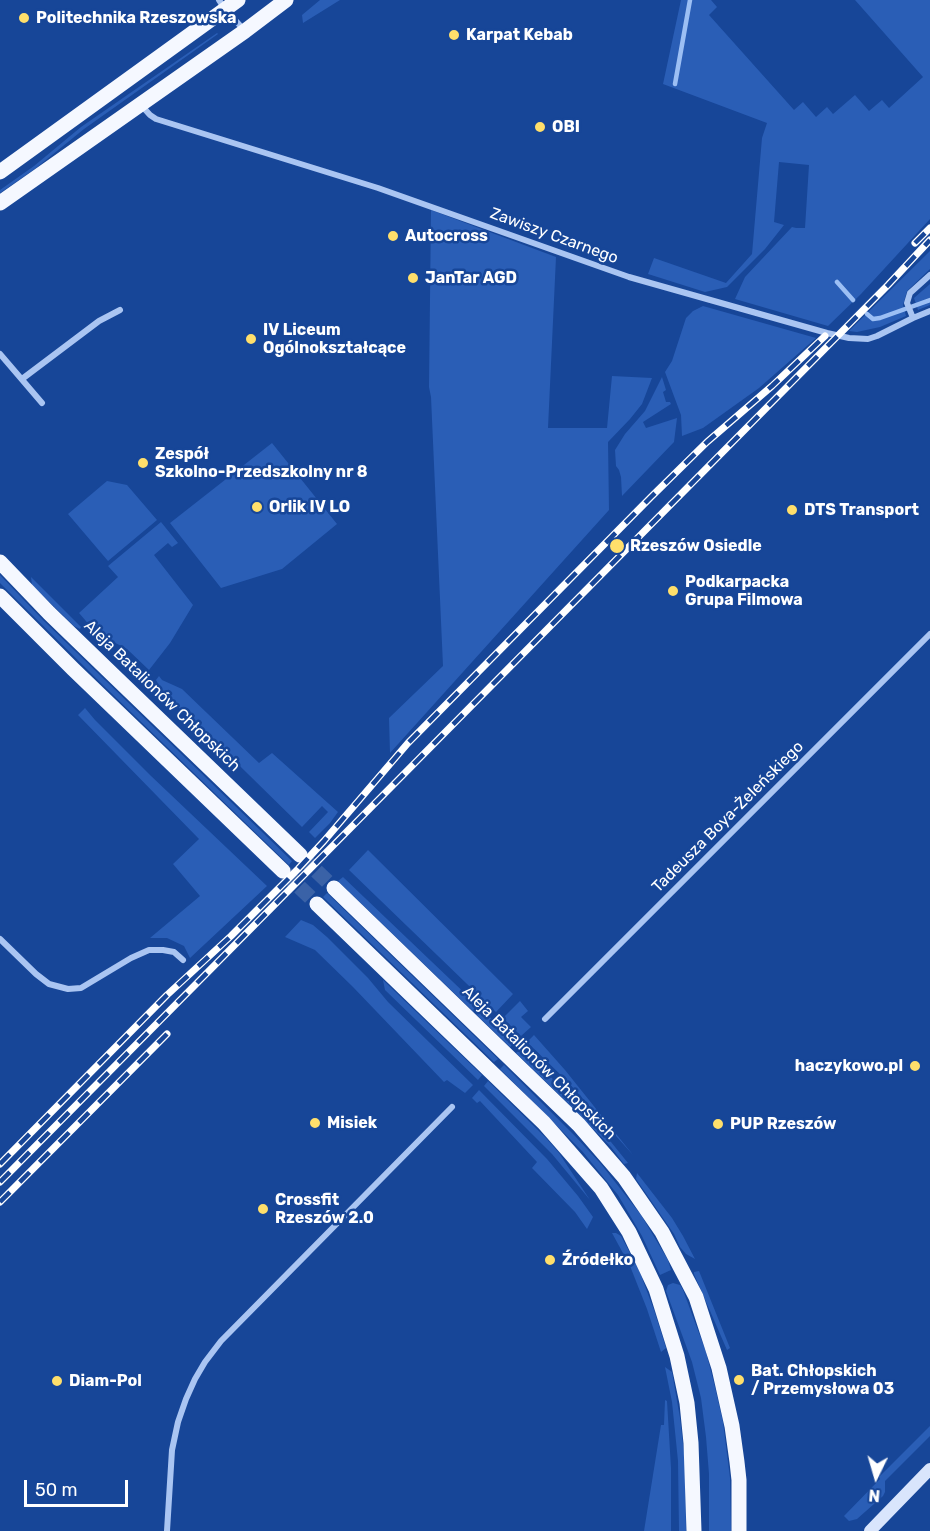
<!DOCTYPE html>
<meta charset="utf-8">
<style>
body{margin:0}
#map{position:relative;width:930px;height:1531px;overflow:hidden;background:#174698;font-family:Rubik,sans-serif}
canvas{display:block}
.north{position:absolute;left:846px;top:1447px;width:60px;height:60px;-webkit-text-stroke:4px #174698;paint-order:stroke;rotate:185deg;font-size:16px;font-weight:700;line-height:24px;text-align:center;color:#fff}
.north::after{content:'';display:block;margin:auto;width:21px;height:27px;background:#fff;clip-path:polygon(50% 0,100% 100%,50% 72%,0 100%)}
.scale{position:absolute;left:24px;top:1480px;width:104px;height:27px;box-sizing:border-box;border:3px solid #fff;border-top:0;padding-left:8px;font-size:18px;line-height:21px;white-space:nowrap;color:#fff;-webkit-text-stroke:4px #174698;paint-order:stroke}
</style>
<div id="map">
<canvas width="930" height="1531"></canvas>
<div class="north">N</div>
<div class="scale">50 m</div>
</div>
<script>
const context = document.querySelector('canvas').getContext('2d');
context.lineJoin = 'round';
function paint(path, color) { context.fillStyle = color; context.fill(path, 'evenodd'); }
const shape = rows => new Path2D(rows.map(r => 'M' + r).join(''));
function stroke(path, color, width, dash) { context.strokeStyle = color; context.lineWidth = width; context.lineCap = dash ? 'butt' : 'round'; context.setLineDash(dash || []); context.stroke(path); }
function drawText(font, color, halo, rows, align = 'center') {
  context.font = font + ' Rubik,sans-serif'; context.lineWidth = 5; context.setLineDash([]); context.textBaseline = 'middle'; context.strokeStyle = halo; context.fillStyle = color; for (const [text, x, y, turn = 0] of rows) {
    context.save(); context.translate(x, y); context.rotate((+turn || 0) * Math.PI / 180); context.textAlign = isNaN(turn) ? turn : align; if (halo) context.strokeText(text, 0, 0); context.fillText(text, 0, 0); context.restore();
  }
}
const green = shape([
 [320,0,340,0,303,23,302,15],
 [681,0,711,0,717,7,709,15,794,110,803,102,816,117,827,107,833,114,855,95,869,111,882,100,889,108,923,77,855,0,930,0,930,219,861,294,828,326,735,299,745,277,792,227,796,228,805,228,809,165,779,162,774,222,784,225,765,249,727,287,705,292,648,274,654,258,726,283,752,254,762,138,767,123,663,84],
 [217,33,218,34,84,129,36,168,0,193,0,190,34,166,81,127],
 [431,210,556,257,548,428,607,428,612,376,652,378,642,404,630,419,608,442,609,510,390,753,389,718,443,666,431,397,429,387],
 [930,251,930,269,907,291,903,305,906,316,880,327,857,332,849,331],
 [930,284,930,305,918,310,914,298],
 [703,306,816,338,759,388,703,428,682,436,681,415,665,372,672,361,686,318,693,311],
 [662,377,666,390,663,392,666,402,670,402,671,404,643,422,646,428,677,418,674,442,622,496,621,477,619,470,616,466,615,450,625,434,645,411],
 [272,443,337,524,282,569,221,588,170,523],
 [107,481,127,485,157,520,108,561,68,514],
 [161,522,178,543,172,547,168,543,154,555,193,605,170,643,149,670,127,649,104,637,92,628,79,613,118,577,108,566],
 [0,575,43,620,292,861,289,865,106,688,17,600,0,583],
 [31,577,81,627,80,629,74,626,32,585],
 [159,676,162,680,182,689,259,763,272,753,338,812,330,823,315,838,309,832,328,812,322,806,302,827,194,721,165,696,156,680],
 [85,708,95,720,150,775,267,886,190,958,184,946,167,938,150,938,200,896,173,864,199,839,78,715],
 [368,850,513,994,496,1012,349,870],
 [343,877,431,961,516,1042,510,1047,338,881],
 [327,893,498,1059,494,1062,323,897],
 [301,920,313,925,327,937,368,978,388,1002,473,1085,465,1093,447,1080,444,1082,353,987,315,950,285,937],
 [383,980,482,1075,478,1080,385,990],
 [520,1001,528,1011,521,1017,531,1027,521,1036,503,1018],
 [534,1035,565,1070,633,1155,567,1081,527,1042],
 [521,1048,560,1086,611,1142,628,1163,624,1164,611,1147,568,1103,516,1053],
 [504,1065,576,1137,601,1164,641,1215,668,1260,671,1270,660,1275,642,1236,618,1195,582,1151,500,1069],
 [488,1081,546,1138,559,1153,590,1200,552,1154,484,1086],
 [479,1090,547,1159,578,1196,593,1217,587,1229,575,1212,532,1168,537,1162,480,1101,477,1103,472,1098],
 [637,1173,672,1218,683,1236,695,1259,686,1254,680,1247,674,1234,636,1179],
 [612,1233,616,1233,621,1236,639,1270,654,1310,666,1348,661,1352,647,1309,630,1266],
 [699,1271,730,1348,727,1350,694,1274,694,1272],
 [673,1283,680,1285,683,1290,706,1352,714,1383,723,1422,730,1478,731,1531,709,1531,709,1474,706,1437,701,1398,692,1362,666,1291,668,1285],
 [665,1367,672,1372,680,1418,685,1462,686,1531,679,1531,678,1461,672,1402],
 [665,1400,667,1401,671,1468,671,1531,644,1531,661,1425,664,1425],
 [930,1426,930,1436,885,1481,885,1492,883,1496,857,1519,849,1521,844,1516,880,1479,879,1477]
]);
const stream = shape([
 [675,84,690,0],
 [837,282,853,300],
 [867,314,873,319,880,318,930,300]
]);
const primaryTunnel = shape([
 [300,855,334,888],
 [283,871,317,904]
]);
const street = shape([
 [219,0,225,9,245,31],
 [141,105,150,115,156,119,378,188,629,277,827,333,849,338,868,339,877,336,913,318,907,303,910,293,930,275],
 [913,318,930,311],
 [0,354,42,403],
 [22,379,99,321,120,310],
 [0,939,36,974,49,984,68,989,81,988,131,958,149,950,163,950,174,952,183,960],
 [545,1019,930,634],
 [167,1531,172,1450,178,1422,186,1399,195,1379,205,1362,221,1341,452,1107]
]);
const secondary = shape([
 [870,1531,930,1469]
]);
const primary = shape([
 [0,172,238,0],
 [0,203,245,31,286,0],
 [0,562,49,613,110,672,300,855],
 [0,596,73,669,283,871],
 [334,888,579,1125,624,1177,662,1232,696,1297,719,1368,732,1426,737,1462,739,1480,739,1531],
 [317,904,544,1123,601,1188,629,1232,656,1289,677,1356,687,1403,691,1443,694,1531]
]);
const rail = shape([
 [915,243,930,228],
 [0,1164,167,995,231,936,298,869,324,841,408,743,651,497,707,442,772,386,825,336],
 [0,1182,888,285,930,240],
 [0,1202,167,1034]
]);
const markers = [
 [24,18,6,"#ffdf6b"],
 [454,35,6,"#ffdf6b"],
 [540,127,6,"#ffdf6b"],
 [393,236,6,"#ffdf6b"],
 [413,278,6,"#ffdf6b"],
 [251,339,6,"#ffdf6b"],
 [143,463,6,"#ffdf6b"],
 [257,507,6,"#ffdf6b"],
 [792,510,6,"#ffdf6b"],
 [617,546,8,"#ffdf6b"],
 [673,591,6,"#ffdf6b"],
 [915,1066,6,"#ffdf6b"],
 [315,1123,6,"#ffdf6b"],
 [718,1124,6,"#ffdf6b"],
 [263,1209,6,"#ffdf6b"],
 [550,1260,6,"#ffdf6b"],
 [739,1380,6,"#ffdf6b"],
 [57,1381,6,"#ffdf6b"]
];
const poiNames = [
 ["Politechnika Rzeszowska",36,18],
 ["Karpat Kebab",466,35],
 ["OBI",552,127],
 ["Autocross",405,236],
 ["JanTar AGD",425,278],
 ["IV Liceum",263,330],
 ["Ogólnokształcące",263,348],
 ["Zespół",155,454],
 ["Szkolno-Przedszkolny nr 8",155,472],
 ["Orlik IV LO",269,507],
 ["DTS Transport",804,510],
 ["Rzeszów Osiedle",630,546],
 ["Podkarpacka",685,582],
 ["Grupa Filmowa",685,600],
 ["haczykowo.pl",903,1066,"right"],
 ["Misiek",327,1123],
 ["PUP Rzeszów",730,1124],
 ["Crossfit",275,1200],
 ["Rzeszów 2.0",275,1218],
 ["Źródełko",562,1260],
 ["Bat. Chłopskich",751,1371],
 ["/ Przemysłowa 03",751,1389],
 ["Diam-Pol",69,1381]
];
const streetNames = [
 ["Zawiszy Czarnego",554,236,20],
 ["Aleja Batalionów Chłopskich",162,696,44],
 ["Tadeusza Boya-Żeleńskiego",728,817,-45],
 ["Aleja Batalionów Chłopskich",539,1063,45]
];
paint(green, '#2a5eb6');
stroke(stream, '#9cbff4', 4.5);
stroke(primaryTunnel, '#3a62a7', 15, [15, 8]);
stroke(street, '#aac5f2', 6);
stroke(secondary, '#d9e5fc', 12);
stroke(primary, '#f5f8ff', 15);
stroke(rail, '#fff', 7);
stroke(rail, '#174698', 4.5, [14]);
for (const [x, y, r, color] of markers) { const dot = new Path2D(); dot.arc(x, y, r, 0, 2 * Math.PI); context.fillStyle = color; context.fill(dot); stroke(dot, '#174698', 2); }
drawText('bold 16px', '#fff', '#174698', poiNames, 'left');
drawText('16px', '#fff', '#174698', streetNames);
</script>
